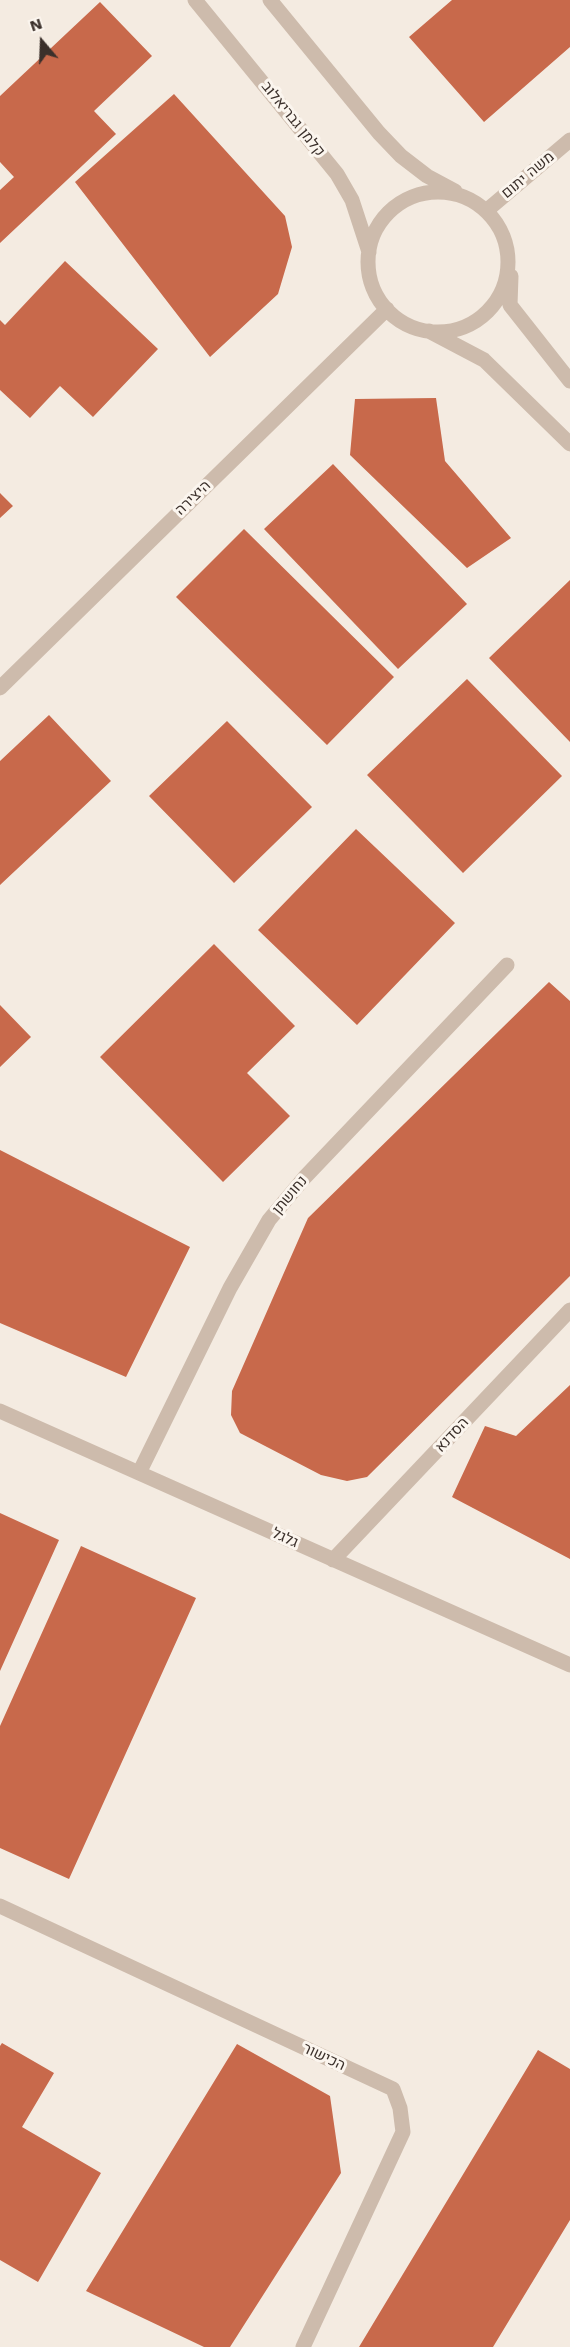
<!DOCTYPE html>
<meta charset="utf-8">
<style>
body{margin:0}
#map{position:relative;width:570px;height:2347px;overflow:hidden;background:#f4ebe1;font-family:"Work Sans",sans-serif}
canvas{display:block}
.north{position:absolute;left:12px;top:12px;width:60px;height:60px;-webkit-text-stroke:4px #fbf5ee;paint-order:stroke;rotate:341deg;font-size:16px;font-weight:700;line-height:24px;text-align:center;color:#3b302b}
.north::after{content:'';display:block;margin:auto;width:21px;height:27px;background:#3b302b;clip-path:polygon(50% 0,100% 100%,50% 72%,0 100%)}
</style>
<div id="map">
<canvas width="570" height="2347"></canvas>
<div class="north">N</div>
</div>
<script>
const context = document.querySelector('canvas').getContext('2d');
context.lineJoin = 'round';
function paint(path, color) { context.fillStyle = color; context.fill(path, 'evenodd'); }
const shape = rows => new Path2D(rows.map(r => 'M' + r).join(''));
function stroke(path, color, width, dash) { context.strokeStyle = color; context.lineWidth = width; context.lineCap = dash ? 'butt' : 'round'; context.setLineDash(dash || []); context.stroke(path); }
function drawText(font, color, halo, rows, align = 'center') {
  context.font = font + ' "Work Sans",Heebo,sans-serif'; context.lineWidth = 6; context.setLineDash([]); context.textBaseline = 'middle'; context.strokeStyle = halo; context.fillStyle = color; for (const [text, x, y, turn = 0] of rows) {
    context.save(); context.translate(x, y); context.rotate((+turn || 0) * Math.PI / 180); context.textAlign = isNaN(turn) ? turn : align; if (halo) context.strokeText(text, 0, 0); context.fillText(text, 0, 0); context.restore();
  }
}
const building = shape([
 [452,0,570,0,570,47,484,122,409,37],
 [100,2,152,56,94,111,116,134,0,243,0,190,14,177,0,162,0,96],
 [174,94,285,216,292,247,278,294,210,357,75,182],
 [65,261,158,349,93,417,60,386,30,418,0,390,0,320,5,325],
 [436,398,445,461,511,538,467,568,350,455,355,399],
 [333,464,467,604,398,669,264,529],
 [0,493,13,506,0,518],
 [244,529,394,677,327,745,176,597],
 [570,580,570,742,489,658],
 [467,679,562,776,463,873,367,775],
 [49,715,111,781,0,885,0,761],
 [227,721,312,807,234,883,149,796],
 [356,829,455,923,357,1025,258,930],
 [214,944,295,1026,247,1073,290,1116,223,1182,100,1057],
 [549,982,570,1001,570,1276,367,1477,347,1481,321,1475,240,1433,231,1415,232,1391,308,1218],
 [0,1005,31,1037,0,1067],
 [0,1150,190,1247,126,1377,0,1323],
 [570,1385,570,1559,452,1497,485,1426,516,1436],
 [0,1513,59,1540,0,1671],
 [81,1546,196,1598,69,1879,0,1848,0,1726],
 [2,2043,54,2073,22,2127,101,2173,38,2282,0,2260,0,2046],
 [237,2044,330,2096,341,2173,230,2347,204,2347,86,2291],
 [538,2050,570,2069,570,2220,493,2347,359,2347]
]);
const minor = shape([
 [195,0,337,174,352,200,369,252],
 [270,0,379,133,401,156,427,176,455,191],
 '368 262a70 70 0 1 1 140 0a70 70 0 1 1-140 0Z',
 [486,211,570,140],
 [511,276,510,305,570,381],
 [429,331,484,360,570,444],
 [0,688,387,309],
 [0,1411,570,1665],
 [139,1473,230,1288,269,1220,305,1177,507,965],
 [333,1560,570,1310],
 [0,1906,393,2089,400,2108,403,2132,303,2347]
]);
const streetNames = [
 ["קלמן גבריאלוב",293,119,51],
 ["משה יתום",528,175,-40],
 ["היצירה",193,498,-44],
 ["נחושתן",290,1195,-50],
 ["הסדנא",452,1435,-47],
 ["גלגל",285,1538,24],
 ["הכישור",324,2057,25]
];
paint(building, '#c8694b');
stroke(minor, '#cdbbac', 15);
drawText('15px', '#3b302b', '#fbf5ee', streetNames);
</script>
